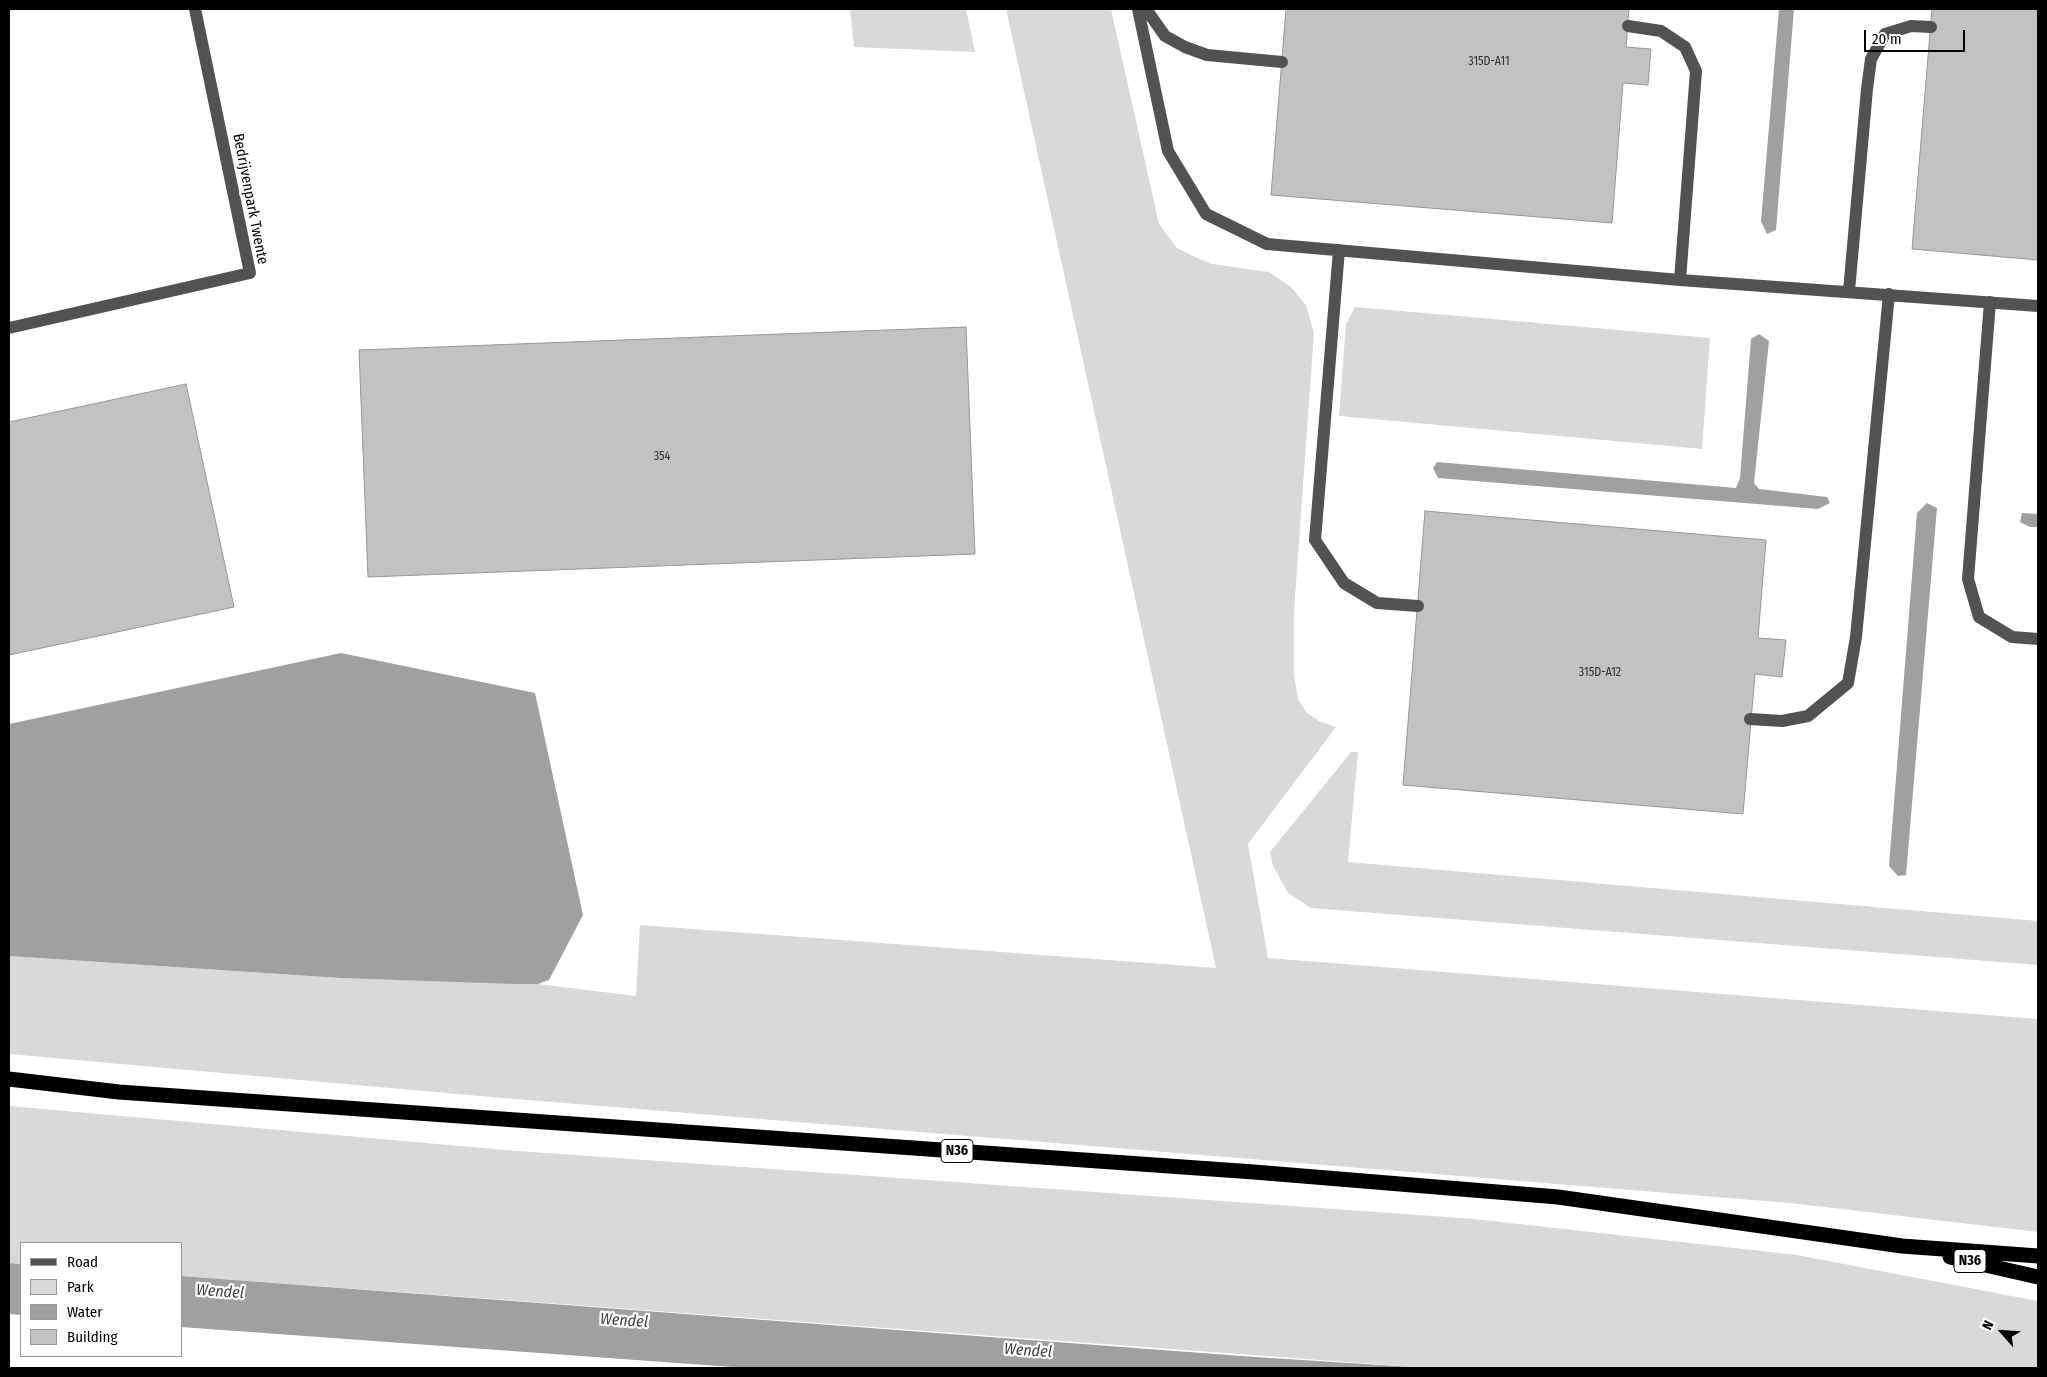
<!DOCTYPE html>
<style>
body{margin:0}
#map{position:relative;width:2047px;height:1377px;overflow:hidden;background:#fff;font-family:"Fira Sans Condensed",sans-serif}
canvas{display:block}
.frame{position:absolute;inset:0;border:10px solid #000;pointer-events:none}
.legend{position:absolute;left:20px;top:1242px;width:162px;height:115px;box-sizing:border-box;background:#fff;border:1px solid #999;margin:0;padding:6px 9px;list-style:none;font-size:15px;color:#000}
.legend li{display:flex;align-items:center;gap:10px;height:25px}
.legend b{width:25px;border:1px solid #999}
.north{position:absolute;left:1977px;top:1307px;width:50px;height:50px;-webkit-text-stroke:4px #fff;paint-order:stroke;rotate:296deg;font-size:14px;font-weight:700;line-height:20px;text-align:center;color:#000}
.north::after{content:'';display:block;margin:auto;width:18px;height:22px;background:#000;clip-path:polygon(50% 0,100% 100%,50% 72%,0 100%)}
.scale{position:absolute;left:1864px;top:30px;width:101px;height:22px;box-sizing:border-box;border:2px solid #000;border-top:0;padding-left:6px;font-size:15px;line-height:18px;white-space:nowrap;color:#000;-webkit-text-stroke:4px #fff;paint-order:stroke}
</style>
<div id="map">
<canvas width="2047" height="1377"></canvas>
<div class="frame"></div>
<ul class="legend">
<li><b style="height:6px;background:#525252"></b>Road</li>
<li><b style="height:14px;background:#d9d9d9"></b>Park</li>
<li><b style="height:14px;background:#a0a0a0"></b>Water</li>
<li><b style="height:14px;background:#c2c2c2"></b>Building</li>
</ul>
<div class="north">N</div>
<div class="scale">20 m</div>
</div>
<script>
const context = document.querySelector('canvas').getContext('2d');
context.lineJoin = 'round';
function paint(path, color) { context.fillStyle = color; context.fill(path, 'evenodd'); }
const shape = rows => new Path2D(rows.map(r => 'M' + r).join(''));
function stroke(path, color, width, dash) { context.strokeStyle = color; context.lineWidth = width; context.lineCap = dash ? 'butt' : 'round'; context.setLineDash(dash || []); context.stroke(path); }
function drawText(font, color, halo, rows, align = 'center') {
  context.font = font + ' "Fira Sans Condensed",sans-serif'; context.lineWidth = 4.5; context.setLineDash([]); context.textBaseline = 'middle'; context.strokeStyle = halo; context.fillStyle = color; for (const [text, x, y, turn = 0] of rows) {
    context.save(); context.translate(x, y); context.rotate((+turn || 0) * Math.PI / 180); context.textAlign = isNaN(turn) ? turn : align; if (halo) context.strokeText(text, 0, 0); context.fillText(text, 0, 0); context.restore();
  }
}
const green = shape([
 [850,9,966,9,975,52,854,47],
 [1006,9,1111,9,1159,224,1177,248,1195,257,1212,264,1269,272,1291,287,1306,305,1314,333,1294,611,1294,675,1298,699,1307,713,1319,721,1336,727,1248,844,1268,958,2038,1019,2038,1232,1790,1203,491,1097,9,1054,9,956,340,978,538,984,636,996,640,925,1216,968],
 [1355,307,1710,338,1702,449,1339,416,1346,324],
 [1351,752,1358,752,1348,862,2038,921,2038,965,1311,908,1288,893,1273,866,1270,852],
 [9,1106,505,1150,1475,1219,1797,1255,2038,1301,2038,1368,1428,1368,181,1276,181,1243,21,1243,21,1264,9,1263]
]);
const water = shape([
 [1779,9,1794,9,1776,230,1767,234,1761,221],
 [1759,334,1769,341,1754,483,1759,489,1827,497,1830,503,1818,509,1438,478,1433,468,1437,462,1736,488,1740,478,1751,339],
 [1927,503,1937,508,1906,875,1898,876,1889,866,1917,513],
 [2022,513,2038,514,2038,527,2030,527,2020,522],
 [341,653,535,693,583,915,549,980,538,984,515,984,340,978,9,956,9,724],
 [9,1263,21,1264,21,1315,9,1314],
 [181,1276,1255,1357,1428,1368,746,1368,181,1327]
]);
const building = shape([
 [1286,9,1629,9,1626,47,1651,49,1648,85,1623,83,1612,223,1271,195,1286,9],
 [1932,9,2038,9,2038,260,1912,249,1932,9],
 [966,327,975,554,368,577,359,350,966,327],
 [186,384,234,607,9,655,9,422,186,384],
 [1425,511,1766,540,1758,638,1786,640,1782,677,1755,674,1743,814,1403,785,1425,511]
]);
const minor = shape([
 [1138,9,1168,151,1206,214,1267,244,1680,280,2038,306],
 [1146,9,1165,36,1185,47,1207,55,1282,62],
 [1628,26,1661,31,1685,47,1696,71,1680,280],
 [1339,250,1315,540,1344,583,1377,603,1418,606],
 [1849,291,1867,89,1871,59,1885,34,1911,26,1931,27],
 [1990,302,1968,579,1979,617,2012,637,2038,639],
 [9,328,250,273,195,9],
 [1750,719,1782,721,1808,716,1848,683,1856,637,1889,294]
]);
const highway = shape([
 [9,1079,119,1092,1254,1172,1558,1197,1902,1246,2038,1256],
 [1950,1257,2038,1277]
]);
const numberNames = [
 ["315D-A11",1489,62],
 ["354",662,457],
 ["315D-A12",1600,673]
];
const shields = [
 [957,1151,32],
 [1970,1261,32]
];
const shieldNames = [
 ["N36",957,1151],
 ["N36",1970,1261]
];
const streetNames = [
 ["Bedrijvenpark Twente",250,199,79]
];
const waterNames = [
 ["Wendel",220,1292,4],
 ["Wendel",624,1321,4],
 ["Wendel",1028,1351,4]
];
paint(green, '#d9d9d9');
paint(water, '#a0a0a0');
paint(building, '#c2c2c2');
stroke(building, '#969696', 1);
stroke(minor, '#525252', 12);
stroke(highway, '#000', 15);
drawText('12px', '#303030', null, numberNames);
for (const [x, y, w] of shields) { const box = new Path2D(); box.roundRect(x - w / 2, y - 11.5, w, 23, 4); context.fillStyle = '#fff'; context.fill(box); stroke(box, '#000', 1); }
drawText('bold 14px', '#000', null, shieldNames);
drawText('15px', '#000', '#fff', streetNames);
drawText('italic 16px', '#414141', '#fff', waterNames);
</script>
